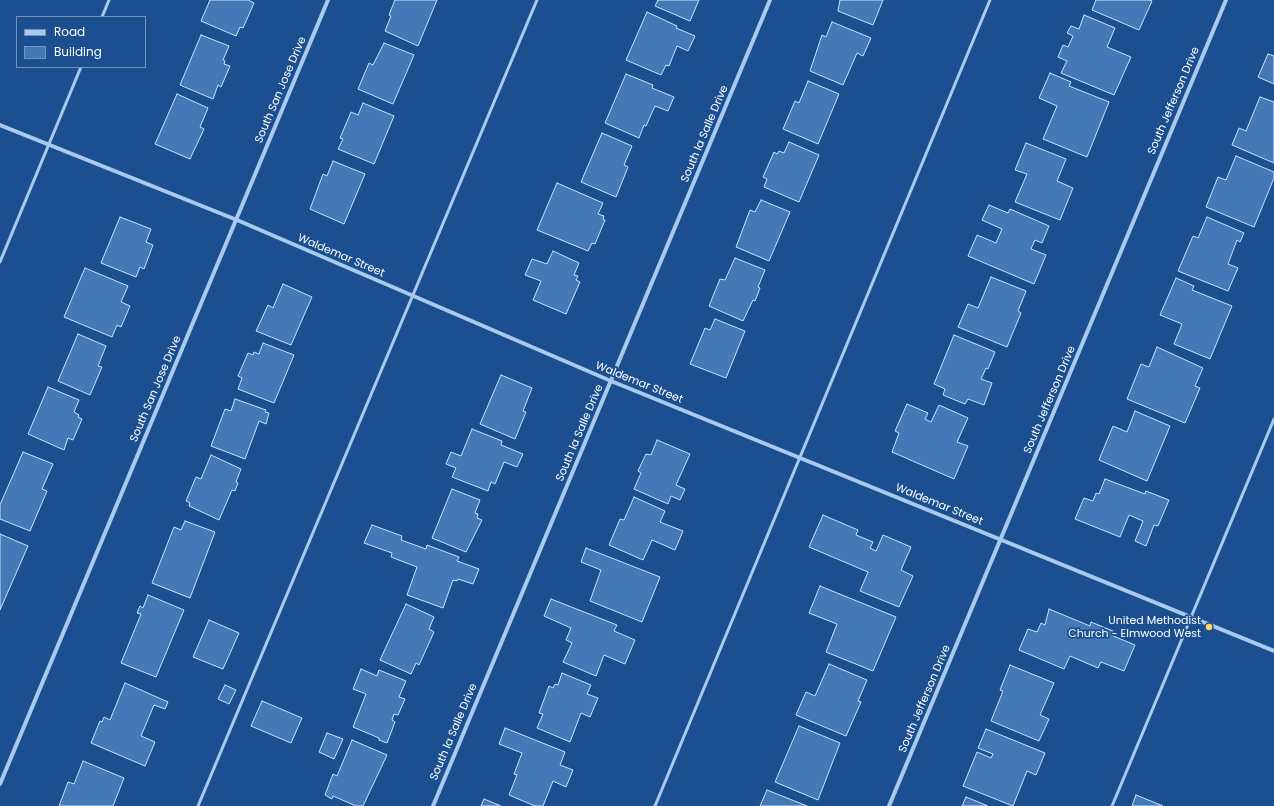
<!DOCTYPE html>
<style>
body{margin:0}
#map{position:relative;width:1274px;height:806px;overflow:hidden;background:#1b4f8f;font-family:Poppins,sans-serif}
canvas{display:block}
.legend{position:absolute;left:16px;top:16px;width:130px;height:52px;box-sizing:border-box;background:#1b4f8f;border:1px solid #7695bc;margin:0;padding:5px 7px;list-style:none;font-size:12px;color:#fff}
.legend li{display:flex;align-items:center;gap:8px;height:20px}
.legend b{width:20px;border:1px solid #7695bc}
</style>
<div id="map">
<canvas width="1274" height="806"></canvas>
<ul class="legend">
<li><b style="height:5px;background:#a9c9ee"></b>Road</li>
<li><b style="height:11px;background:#4478b7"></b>Building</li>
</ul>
</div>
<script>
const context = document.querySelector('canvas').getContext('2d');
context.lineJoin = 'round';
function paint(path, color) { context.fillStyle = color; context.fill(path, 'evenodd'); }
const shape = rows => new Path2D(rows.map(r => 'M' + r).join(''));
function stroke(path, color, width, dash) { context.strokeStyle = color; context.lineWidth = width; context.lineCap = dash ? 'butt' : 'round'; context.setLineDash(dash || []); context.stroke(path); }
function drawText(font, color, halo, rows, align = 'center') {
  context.font = font + ' Poppins,sans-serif'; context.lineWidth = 3.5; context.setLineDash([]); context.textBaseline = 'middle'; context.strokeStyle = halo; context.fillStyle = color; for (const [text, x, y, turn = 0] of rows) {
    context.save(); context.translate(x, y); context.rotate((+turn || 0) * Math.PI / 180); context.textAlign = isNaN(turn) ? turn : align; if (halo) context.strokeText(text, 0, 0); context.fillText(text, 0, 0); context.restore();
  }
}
const building = shape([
 [210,0,248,0,254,3,243,28,240,27,236,36,201,21,210,0],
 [395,0,437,0,418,46,385,31,391,16,389,15,395,0],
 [658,0,699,0,690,21,655,6,658,0],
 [840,0,883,0,873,25,838,11,840,0],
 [1096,0,1149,0,1152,1,1139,30,1092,10,1096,0],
 [647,12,677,26,676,28,695,36,688,51,677,46,669,66,666,65,661,75,626,60,647,12],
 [1084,15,1115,28,1107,47,1131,57,1114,95,1061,73,1067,61,1058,57,1063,45,1068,47,1073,36,1067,33,1071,26,1079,29,1084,15],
 [832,22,871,38,863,56,857,53,843,85,810,71,822,35,826,37,832,22],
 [201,35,229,46,223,60,225,61,224,64,230,66,221,87,218,85,213,99,180,85,201,35],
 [384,43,414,55,393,104,358,89,369,63,373,65,384,43],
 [1268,54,1274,56,1274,84,1258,77,1268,54],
 [1050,73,1071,82,1069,86,1109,102,1087,157,1043,139,1057,106,1039,98,1050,73],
 [626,74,653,85,652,88,674,97,668,111,655,106,646,126,644,125,639,138,605,123,626,74],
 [808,81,839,94,818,144,783,129,795,101,799,103,808,81],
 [177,94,208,108,200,127,204,129,190,159,155,144,177,94],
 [1260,97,1274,102,1274,163,1232,145,1239,128,1246,131,1260,97],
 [363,103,394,116,374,164,338,149,343,139,340,138,351,112,358,115,363,103],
 [602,133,632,146,624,165,628,167,616,197,581,182,602,133],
 [789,142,819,155,799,202,764,187,767,179,763,177,774,152,777,154,779,151,784,153,789,142],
 [1026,143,1066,159,1057,181,1073,188,1060,220,1015,202,1027,174,1015,170,1026,143],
 [1236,156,1274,172,1274,178,1254,227,1206,207,1218,177,1226,180,1236,156],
 [333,161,365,174,344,224,310,209,323,174,327,176,333,161],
 [557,183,603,203,598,214,604,216,603,219,605,220,595,244,592,243,588,251,537,230,557,183],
 [761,200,790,212,769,261,736,247,750,210,755,212,761,200],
 [989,205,1008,213,1010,209,1049,226,1042,243,1035,240,1031,249,1046,255,1034,284,968,256,977,235,996,243,1002,229,982,220,989,205],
 [120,217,151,229,146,242,153,245,144,269,140,267,136,277,101,263,120,217],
 [1207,217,1244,233,1240,242,1237,240,1228,264,1238,268,1228,291,1178,271,1193,236,1198,238,1207,217],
 [553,251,579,263,574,275,578,276,576,280,580,282,566,314,533,300,541,281,525,275,532,259,547,264,553,251],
 [735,258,765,270,758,287,760,288,755,301,753,300,743,321,709,306,720,279,725,280,735,258],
 [85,268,128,286,121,302,130,306,121,327,117,325,112,337,64,317,85,268],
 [991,277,1026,291,1018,311,1021,313,1007,347,958,327,968,304,978,308,991,277],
 [1176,278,1194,286,1192,290,1232,306,1210,359,1174,344,1182,324,1160,315,1176,278],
 [283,284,312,297,291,345,256,331,268,305,273,308,283,284],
 [715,319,745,331,726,378,690,364,705,328,710,330,715,319],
 [78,334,106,346,98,366,102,367,90,395,58,381,78,334],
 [954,335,995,352,988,369,986,368,981,379,992,383,984,405,968,399,965,404,943,395,945,389,934,384,954,335],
 [263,343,294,355,274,403,238,389,242,378,238,376,248,353,253,355,254,352,259,354,263,343],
 [1157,347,1203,368,1195,386,1200,388,1185,423,1127,399,1141,364,1149,367,1157,347],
 [501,375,532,388,523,411,526,412,515,439,480,424,501,375],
 [48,387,79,400,74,412,79,415,78,417,82,419,73,440,68,438,64,450,28,434,48,387],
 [235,399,266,410,265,412,269,413,266,424,259,421,245,459,211,446,225,409,231,411,235,399],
 [907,404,928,413,925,419,931,422,939,405,968,418,957,442,968,446,954,479,892,452,899,433,895,431,907,404],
 [1135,411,1170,426,1147,481,1099,460,1113,426,1127,432,1135,411],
 [472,429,502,441,501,445,523,454,517,467,504,462,495,484,491,482,488,491,452,477,456,468,446,464,451,452,461,456,472,429],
 [657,440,690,454,676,485,685,489,680,500,671,496,668,504,634,489,641,473,638,471,646,454,651,455,657,440],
 [23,452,53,464,42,489,47,491,30,531,0,519,0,505,23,452],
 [211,455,241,469,236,482,238,483,235,491,232,490,219,520,189,506,190,503,186,501,196,477,201,479,211,455],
 [1105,479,1145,494,1146,491,1169,500,1158,526,1154,525,1146,546,1135,541,1143,521,1129,515,1120,537,1075,519,1084,498,1093,501,1096,493,1099,494,1105,479],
 [452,489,480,500,475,513,478,514,477,518,482,520,466,552,432,538,452,489],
 [634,497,665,511,660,522,683,531,675,550,652,540,643,560,609,545,620,519,624,520,634,497],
 [823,515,858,530,856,535,873,542,870,548,876,551,883,535,911,547,901,570,913,576,899,607,860,591,868,572,809,547,823,515],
 [185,521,215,532,190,598,152,583,174,527,181,530,185,521],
 [372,525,402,536,401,540,426,549,427,545,459,557,457,561,479,569,473,584,458,579,457,581,453,580,443,608,407,595,417,567,391,557,392,553,364,543,372,525],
 [0,534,28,546,0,610,0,534],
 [586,548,660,577,642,622,590,601,601,570,581,562,586,548],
 [820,586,896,617,873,671,826,652,837,624,809,613,820,586],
 [148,595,184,610,156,677,121,663,141,614,137,613,140,606,143,608,148,595],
 [551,599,617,625,614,631,635,640,625,664,604,655,596,676,563,662,572,643,566,640,571,628,544,616,551,599],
 [406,604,434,617,429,629,434,632,419,665,416,663,411,674,380,660,406,604],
 [1049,609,1090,626,1091,622,1113,631,1111,635,1135,645,1124,671,1101,662,1098,668,1070,656,1064,669,1019,650,1028,629,1037,632,1041,623,1045,625,1049,609],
 [209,620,239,633,223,669,193,657,209,620],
 [829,664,867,680,858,701,861,702,846,736,796,715,806,692,815,696,829,664],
 [1010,665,1054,683,1040,715,1049,719,1039,741,991,721,1003,691,1000,690,1010,665],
 [361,669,377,676,379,670,406,681,399,697,405,699,398,715,394,714,392,720,395,722,387,743,379,740,379,738,353,727,366,694,353,689,361,669],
 [562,673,591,685,587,694,598,698,590,717,581,713,570,742,537,728,543,714,539,713,549,686,553,688,555,684,558,685,562,673],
 [125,683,168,702,165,709,154,705,141,736,155,742,145,766,91,743,100,721,102,722,104,717,110,720,125,683],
 [225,685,236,690,229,704,218,699,225,685],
 [262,701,302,718,291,743,251,726,262,701],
 [799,726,840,743,818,800,775,782,799,726],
 [505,728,565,752,560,765,573,770,566,787,553,781,543,806,535,806,509,795,517,775,514,774,522,753,499,744,505,728],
 [986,729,1045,753,1036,775,1027,771,1013,806,963,786,977,752,991,758,993,754,978,748,986,729],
 [327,733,343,739,334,759,319,752,327,733],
 [352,740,387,755,363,806,356,806,333,796,332,799,325,795,333,774,337,776,352,740],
 [83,761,124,778,113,806,59,806,68,782,74,784,83,761],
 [767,790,807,806,760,806,767,790],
 [1136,795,1163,806,1132,806,1136,795],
 [966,797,988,806,962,806,966,797],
 [484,799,501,806,481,806,484,799]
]);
const lane = shape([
 [102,17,109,0],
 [0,262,81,67],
 [198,806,537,0],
 [655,806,990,0],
 [1112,806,1274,419]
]);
const street = shape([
 [0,125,237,220,611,381,1274,651],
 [0,784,328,0],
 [433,806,770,0],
 [889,806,1226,0]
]);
const markers = [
 [1209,627,4,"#ffd166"]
];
const streetNames = [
 ["South San Jose Drive",281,90,-67],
 ["South Jefferson Drive",1174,101,-67],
 ["South la Salle Drive",705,134,-67],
 ["Waldemar Street",341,256,23],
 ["Waldemar Street",639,383,22],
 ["South San Jose Drive",156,389,-67],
 ["South Jefferson Drive",1050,400,-67],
 ["South la Salle Drive",580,433,-67],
 ["Waldemar Street",939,505,22],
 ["South Jefferson Drive",925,699,-67],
 ["South la Salle Drive",454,732,-67]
];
const poiNames = [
 ["United Methodist",1201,621],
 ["Church - Elmwood West",1201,634]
];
paint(building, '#4478b7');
stroke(building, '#cfe3fa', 1);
stroke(lane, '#a9c9ee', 3);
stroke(street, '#a9c9ee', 4);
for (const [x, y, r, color] of markers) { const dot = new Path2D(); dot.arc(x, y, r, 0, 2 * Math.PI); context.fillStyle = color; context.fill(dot); stroke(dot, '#1b4f8f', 1.5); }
drawText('11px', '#fff', '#1b4f8f', streetNames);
drawText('11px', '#fff', '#1b4f8f', poiNames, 'right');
</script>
